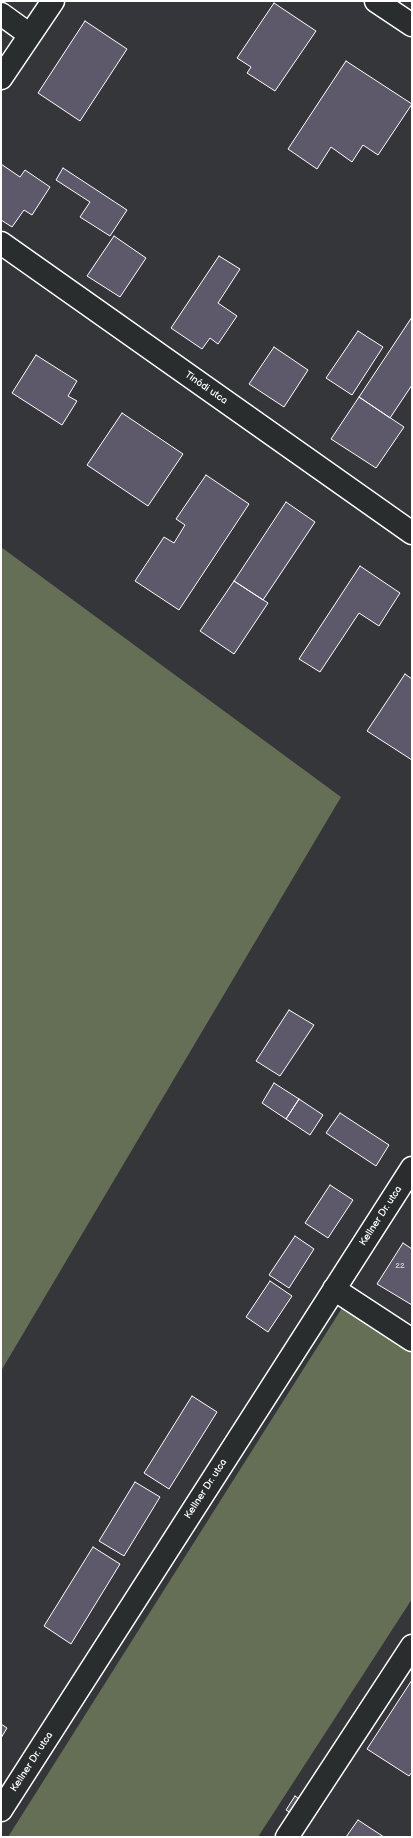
<!DOCTYPE html>
<meta charset="utf-8">
<style>
body{margin:0}
#map{position:relative;width:413px;height:1838px;overflow:hidden;background:#34363a;font-family:"Balsamiq Sans",sans-serif}
canvas{display:block}
.frame{position:absolute;inset:0;border:2px solid #fff;pointer-events:none}
</style>
<div id="map">
<canvas width="413" height="1838"></canvas>
<div class="frame"></div>
</div>
<script>
const context = document.querySelector('canvas').getContext('2d');
context.lineJoin = 'round';
function paint(path, color) { context.fillStyle = color; context.fill(path, 'evenodd'); }
const shape = rows => new Path2D(rows.map(r => 'M' + r).join(''));
function stroke(path, color, width, dash) { context.strokeStyle = color; context.lineWidth = width; context.lineCap = dash ? 'butt' : 'round'; context.setLineDash(dash || []); context.stroke(path); }
function drawText(font, color, halo, rows, align = 'center') {
  context.font = font + ' "Balsamiq Sans",sans-serif'; context.lineWidth = 3.5; context.setLineDash([]); context.textBaseline = 'middle'; context.strokeStyle = halo; context.fillStyle = color; for (const [text, x, y, turn = 0] of rows) {
    context.save(); context.translate(x, y); context.rotate((+turn || 0) * Math.PI / 180); context.textAlign = isNaN(turn) ? turn : align; if (halo) context.strokeText(text, 0, 0); context.fillText(text, 0, 0); context.restore();
  }
}
const green = shape([
 [1,547,341,797,1,1371],
 [342,1308,412,1352,412,1599,258,1837,8,1837]
]);
const building = shape([
 [274,3,316,31,275,91,247,73,251,67,237,58,274,3],
 [85,21,127,49,80,121,38,93,85,21],
 [346,61,412,104,378,155,363,145,352,162,331,147,317,169,288,149,346,61],
 [1,164,20,177,25,170,50,187,32,215,24,210,12,227,1,220,1,164],
 [63,168,127,210,110,236,80,217,90,202,56,180,63,168],
 [114,236,146,258,120,297,87,276,114,236],
 [219,256,240,269,218,303,237,316,218,344,210,338,202,349,171,328,219,256],
 [412,317,412,385,390,418,359,397,412,317],
 [358,331,383,347,352,395,326,378,358,331],
 [274,347,308,370,284,407,249,384,274,347],
 [36,355,77,381,68,396,77,401,62,425,12,393,36,355],
 [359,397,404,427,376,468,331,439,359,397],
 [122,413,183,454,148,506,87,465,122,413],
 [206,475,249,504,179,610,135,581,164,537,174,543,185,525,176,519,206,475],
 [286,502,315,522,263,600,234,581,286,502],
 [360,566,400,593,379,626,359,613,320,672,299,659,360,566],
 [234,581,268,603,234,654,200,631,234,581],
 [405,674,412,679,412,760,367,731,405,674],
 [289,1010,314,1025,280,1076,256,1061,289,1010],
 [274,1083,299,1099,286,1119,262,1103,274,1083],
 [299,1099,323,1115,310,1135,286,1119,299,1099],
 [340,1113,389,1145,376,1166,326,1133,340,1113],
 [330,1185,353,1200,328,1238,305,1223,330,1185],
 [295,1236,314,1249,289,1288,269,1275,295,1236],
 [403,1243,412,1249,412,1305,377,1284,403,1243],
 [270,1281,292,1296,268,1332,246,1317,270,1281],
 [192,1396,217,1412,169,1489,144,1473,192,1396],
 [135,1482,160,1497,124,1556,99,1541,135,1482],
 [93,1547,120,1564,71,1644,44,1626,93,1547],
 [412,1680,412,1772,409,1776,367,1749,412,1680],
 [1,1724,7,1728,1,1738,1,1724],
 [295,1796,302,1801,293,1814,286,1810,295,1796],
 [358,1820,384,1837,346,1837,358,1820]
]);
const minor = shape([
 [376,1,412,25],
 [1,14,30,35],
 [1,78,53,1],
 [1,243,412,533],
 [334,1289,412,1340],
 [1,1810,412,1168],
 [287,1837,412,1646]
]);
const numberNames = [
 ["22",400,1266]
];
const streetNames = [
 ["Tinódi utca",206,388,35],
 ["Kellner Dr. utca",381,1216,-57],
 ["Kellner Dr. utca",206,1489,-57],
 ["Kellner Dr. utca",32,1762,-57]
];
paint(green, '#646f56');
paint(building, '#5d586a');
stroke(building, '#fff', 1);
stroke(minor, '#fff', 25);
stroke(minor, '#2a2d2e', 22);
drawText('8px', '#d6d5da', null, numberNames);
drawText('10px', '#fff', '#2a2d2e', streetNames);
</script>
